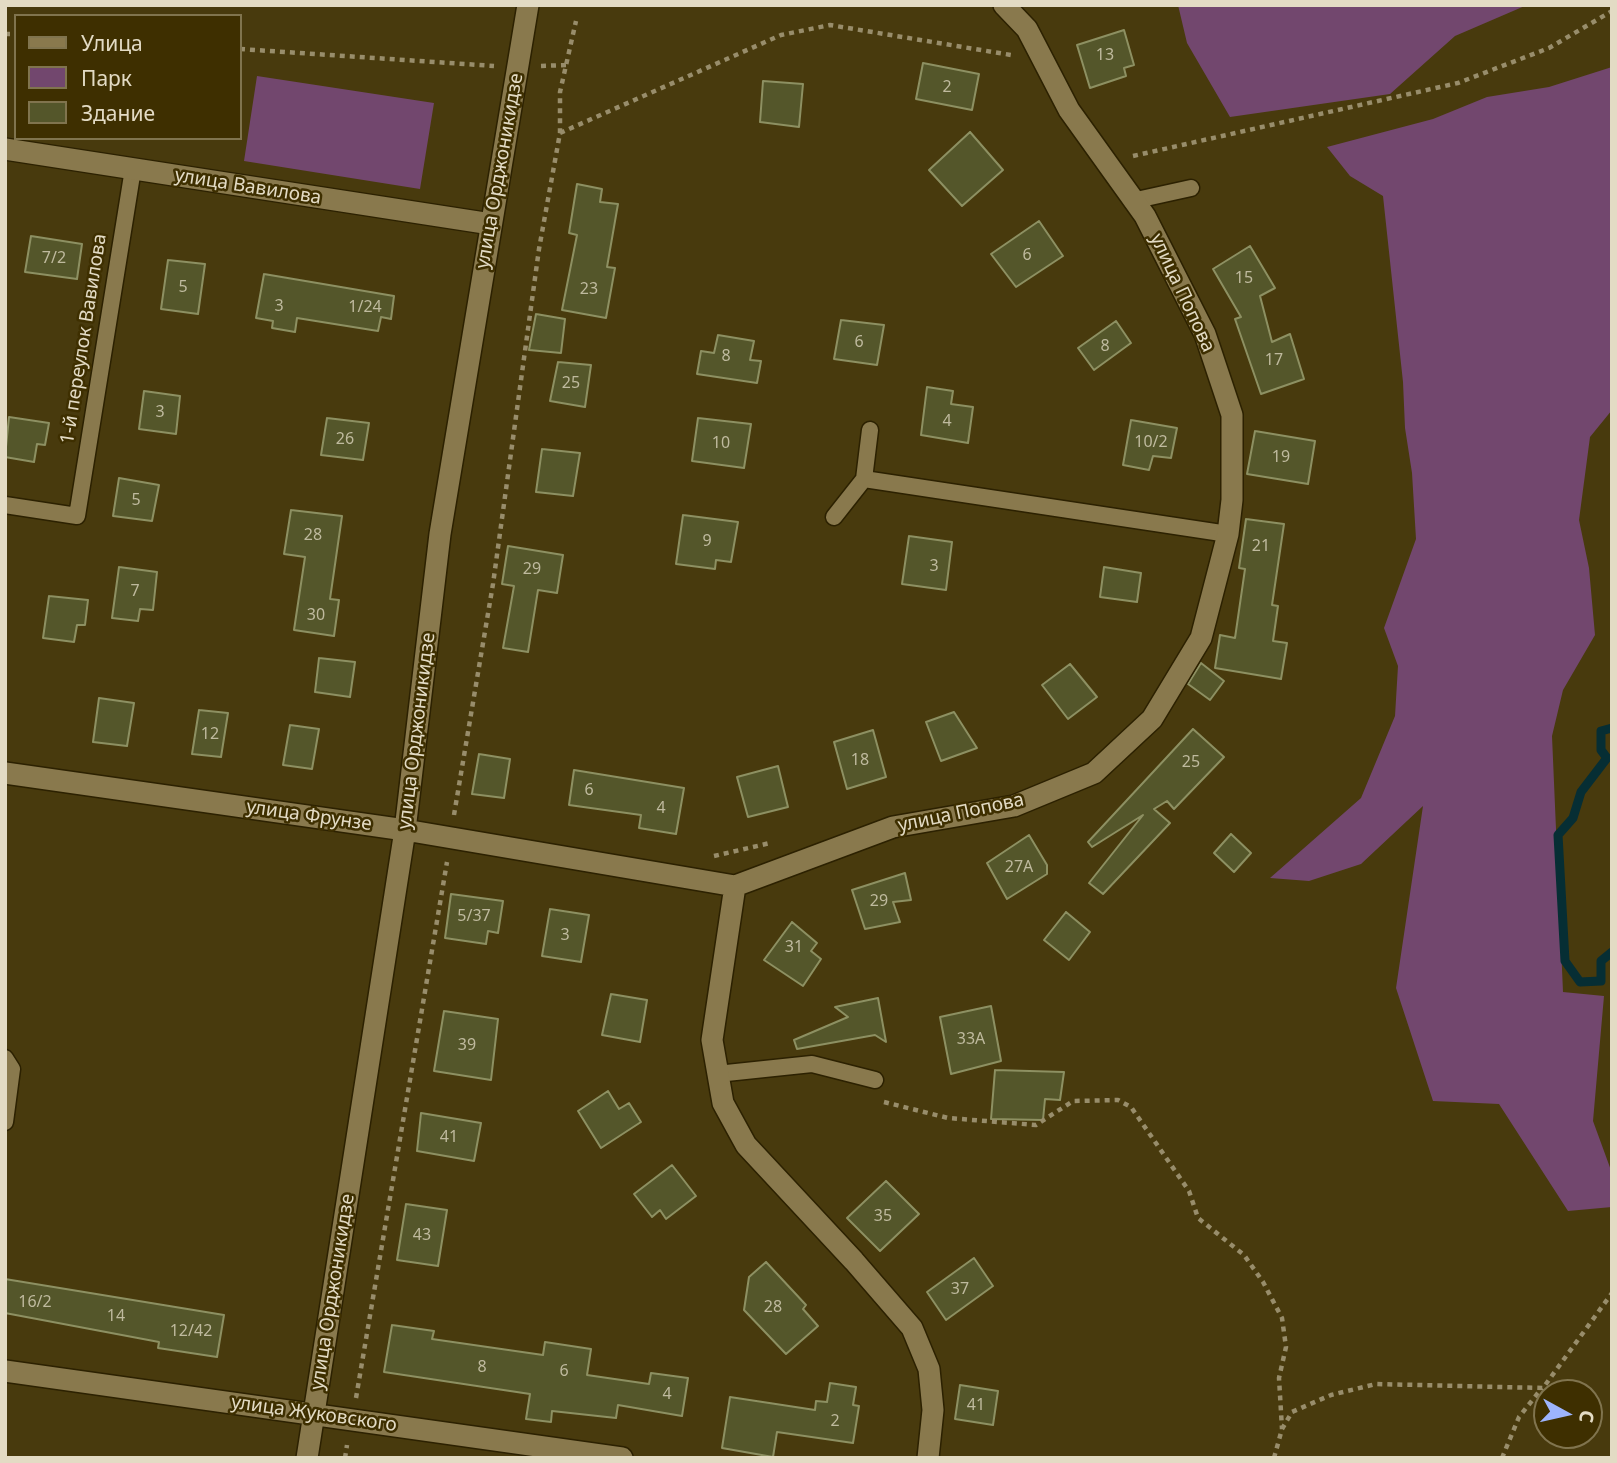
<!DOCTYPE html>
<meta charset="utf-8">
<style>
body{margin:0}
#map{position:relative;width:1617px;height:1463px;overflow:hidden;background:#483a0d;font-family:"Noto Sans",sans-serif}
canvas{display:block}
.frame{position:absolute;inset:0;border:7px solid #e3dbc4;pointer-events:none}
.legend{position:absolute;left:14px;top:14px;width:228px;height:126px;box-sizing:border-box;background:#3e2f00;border:2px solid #80744e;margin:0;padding:9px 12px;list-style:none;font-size:21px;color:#e3dbc4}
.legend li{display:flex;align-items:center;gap:14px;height:35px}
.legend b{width:35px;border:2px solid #80744e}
.north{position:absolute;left:1533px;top:1379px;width:70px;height:70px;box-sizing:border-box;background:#3e2f00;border:2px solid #80744e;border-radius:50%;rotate:98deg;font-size:19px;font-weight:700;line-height:28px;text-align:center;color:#e3dbc4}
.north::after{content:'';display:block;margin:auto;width:24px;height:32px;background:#9db4fd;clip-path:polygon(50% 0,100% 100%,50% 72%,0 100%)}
</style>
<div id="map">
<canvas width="1617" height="1463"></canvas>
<div class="frame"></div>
<ul class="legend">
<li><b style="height:9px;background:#89794d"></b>Улица</li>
<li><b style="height:19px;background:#72476e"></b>Парк</li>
<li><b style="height:19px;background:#54562a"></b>Здание</li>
</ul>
<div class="north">С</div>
</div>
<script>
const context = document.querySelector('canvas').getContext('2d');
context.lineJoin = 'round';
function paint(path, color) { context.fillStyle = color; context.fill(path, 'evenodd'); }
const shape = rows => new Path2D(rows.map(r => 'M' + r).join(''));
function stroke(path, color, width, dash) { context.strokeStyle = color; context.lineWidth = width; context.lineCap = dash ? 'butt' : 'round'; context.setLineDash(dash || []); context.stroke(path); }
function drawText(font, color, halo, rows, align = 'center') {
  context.font = font + ' "Noto Sans",sans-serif'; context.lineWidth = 5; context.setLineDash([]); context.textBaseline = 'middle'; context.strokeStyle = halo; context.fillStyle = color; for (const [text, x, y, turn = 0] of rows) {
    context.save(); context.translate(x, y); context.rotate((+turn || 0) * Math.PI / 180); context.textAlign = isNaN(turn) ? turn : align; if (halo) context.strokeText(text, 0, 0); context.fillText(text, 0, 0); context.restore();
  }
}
const green = shape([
 [1178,5,1527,5,1455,36,1390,94,1230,117,1187,43],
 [1612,67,1612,410,1590,437,1579,520,1589,568,1595,635,1563,690,1552,736,1563,992,1604,996,1593,1121,1612,1173,1612,1207,1568,1211,1499,1104,1433,1101,1396,988,1423,806,1361,864,1309,881,1270,878,1361,798,1395,716,1398,666,1384,628,1416,539,1412,473,1405,428,1403,382,1383,196,1350,176,1327,147,1433,119,1487,97,1549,87],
 [257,76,434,103,420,189,244,161]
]);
const stream = shape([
 [1612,728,1601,731,1601,750,1607,758,1581,792,1573,818,1558,835,1565,961,1580,982,1601,981,1601,961,1612,952]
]);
const building = shape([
 [1124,30,1134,65,1124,68,1126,76,1090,88,1077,45,1124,30],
 [923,63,979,74,972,110,916,99,923,63],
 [763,81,803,84,799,127,760,122,763,81],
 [970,132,1003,170,962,206,929,170,970,132],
 [577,184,602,189,600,202,618,204,607,267,615,268,606,318,562,310,577,235,569,233,577,184],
 [1039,221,1063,256,1016,287,991,254,1039,221],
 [31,236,82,244,77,279,25,272,31,236],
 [1250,246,1275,288,1260,296,1272,342,1290,334,1304,379,1261,394,1235,319,1241,317,1213,269,1250,246],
 [168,260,205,264,198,314,161,309,168,260],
 [264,274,394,296,391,319,381,317,378,331,297,318,295,332,272,328,273,321,256,318,264,274],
 [536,314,565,319,561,353,529,350,536,314],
 [841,320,884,325,877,365,834,359,841,320],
 [1116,321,1131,343,1094,370,1078,348,1116,321],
 [718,335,754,341,750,360,761,361,757,383,697,374,701,351,714,353,718,335],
 [558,362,591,365,585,407,550,401,558,362],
 [927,387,953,391,951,404,973,407,968,443,921,435,927,387],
 [144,391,180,396,176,434,139,429,144,391],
 [9,417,49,423,45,445,37,444,34,462,5,457,9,417],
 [327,418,369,423,363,460,321,455,327,418],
 [698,418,751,424,744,468,692,461,698,418],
 [1131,420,1177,428,1171,458,1153,456,1149,470,1123,465,1131,420],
 [1255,431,1315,441,1308,484,1247,474,1255,431],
 [542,449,580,453,573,496,536,492,542,449],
 [119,478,159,485,152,521,113,516,119,478],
 [291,510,342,516,330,599,339,600,334,636,294,630,305,557,284,554,291,510],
 [683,515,738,522,731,562,716,560,715,569,676,564,683,515],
 [1246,519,1284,524,1272,605,1278,606,1273,641,1287,643,1281,679,1215,668,1220,635,1235,638,1245,569,1239,568,1246,519],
 [909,536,952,542,946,590,902,584,909,536],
 [508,546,563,555,557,593,538,590,528,652,503,648,514,586,502,584,508,546],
 [119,567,157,572,153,610,140,609,138,621,112,618,119,567],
 [1104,567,1141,573,1137,602,1100,597,1104,567],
 [49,596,88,600,85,625,77,625,74,642,43,638,49,596],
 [319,658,355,662,350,697,315,692,319,658],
 [1201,663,1224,681,1210,700,1188,684,1201,663],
 [1070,664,1097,697,1068,719,1042,685,1070,664],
 [99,698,134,703,127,746,93,742,99,698],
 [199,710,228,713,221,757,192,754,199,710],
 [954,712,977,748,941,761,926,722,954,712],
 [290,725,319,729,312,769,283,765,290,725],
 [1193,729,1224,757,1174,809,1167,801,1154,809,1170,823,1103,894,1089,883,1143,815,1092,847,1088,842,1193,729],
 [873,730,886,777,847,789,834,742,873,730],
 [479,754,510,759,504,798,472,794,479,754],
 [778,766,788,807,748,817,737,777,778,766],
 [574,770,684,788,676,834,639,828,641,815,569,805,574,770],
 [1231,834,1251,853,1234,872,1214,853,1231,834],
 [1029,835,1047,865,1047,874,1007,899,987,863,1029,835],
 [905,873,911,900,893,902,900,922,865,929,852,890,905,873],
 [451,894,503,901,498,933,488,931,486,944,445,938,451,894],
 [550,909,589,915,581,962,542,956,550,909],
 [1066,912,1090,932,1069,960,1044,940,1066,912],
 [792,922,817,943,811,951,821,959,803,986,764,960,792,922],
 [611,994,647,1000,640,1042,602,1035,611,994],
 [878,998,886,1042,875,1035,797,1049,794,1040,848,1017,835,1007,878,998],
 [991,1006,1001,1061,951,1074,940,1017,991,1006],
 [444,1011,498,1019,491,1080,434,1071,444,1011],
 [995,1070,1064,1072,1060,1100,1045,1099,1043,1120,991,1119,995,1070],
 [608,1091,619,1109,629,1103,641,1122,601,1148,578,1111,608,1091],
 [421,1113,481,1123,474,1161,417,1151,421,1113],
 [672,1165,696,1196,666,1219,660,1210,652,1217,634,1194,672,1165],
 [886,1181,919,1214,880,1251,847,1218,886,1181],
 [406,1204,447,1210,438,1266,397,1260,406,1204],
 [974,1258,993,1286,946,1320,927,1292,974,1258],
 [766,1262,806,1305,803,1309,818,1326,786,1354,744,1310,749,1277,766,1262],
 [5,1279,224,1315,217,1357,158,1348,159,1342,5,1313,5,1279],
 [392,1325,434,1331,432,1339,543,1355,545,1342,591,1349,587,1375,649,1384,651,1373,688,1378,682,1416,618,1405,616,1418,552,1411,551,1422,526,1419,530,1394,384,1372,392,1325],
 [830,1383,856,1387,853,1405,859,1406,853,1443,777,1432,773,1457,722,1448,730,1397,815,1410,816,1401,827,1402,830,1383],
 [960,1385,998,1391,993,1425,955,1419,960,1385]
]);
const path = shape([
 [5,34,16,34],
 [240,49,494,66],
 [541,66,566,65],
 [560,133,781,35,830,25,1011,55],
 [1133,156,1458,83,1549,48,1612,11],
 [454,815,493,584,539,249,560,133,560,92,576,21],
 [714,856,770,843],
 [884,1102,948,1118,1036,1125,1073,1101,1118,1100,1131,1107,1189,1191,1198,1218,1244,1255,1263,1282,1282,1318,1286,1347,1279,1378,1282,1429],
 [356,1398,447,862],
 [345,1458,347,1445],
 [1274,1458,1282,1429,1292,1412,1331,1395,1376,1384,1543,1388,1612,1293],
 [1502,1458,1519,1417,1542,1388]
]);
const service = shape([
 [1132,201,1191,188],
 [864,479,870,430],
 [5,505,77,516,133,169],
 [834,517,864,479,1228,534],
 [5,1058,12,1069,5,1122],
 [717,1074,812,1064,875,1080]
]);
const minor = shape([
 [5,149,491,224],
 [5,773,405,830,735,886],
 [5,1371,622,1458],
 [307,1458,405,830,440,534,528,5],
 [928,1458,933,1410,929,1369,912,1328,854,1261,746,1145,723,1103,712,1040,735,886,893,827,1014,806,1094,773,1152,719,1201,638,1228,534,1232,500,1232,415,1205,334,1145,216,1069,110,1027,29,1004,5]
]);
const numberNames = [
 ["13",1105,55],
 ["2",947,87],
 ["6",1027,255],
 ["7/2",54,258],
 ["15",1244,278],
 ["5",183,287],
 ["23",589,289],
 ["3",279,306],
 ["1/24",365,307],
 ["6",859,342],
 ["8",1105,346],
 ["8",726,356],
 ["17",1274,360],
 ["25",571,383],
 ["3",160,412],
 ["4",947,421],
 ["26",345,439],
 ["10/2",1151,442],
 ["10",721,443],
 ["19",1281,457],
 ["5",136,500],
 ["28",313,535],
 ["9",707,541],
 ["21",1261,546],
 ["3",934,566],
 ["29",532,569],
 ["7",135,591],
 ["30",316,615],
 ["12",210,734],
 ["18",860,760],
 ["25",1191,762],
 ["6",589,790],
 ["4",661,808],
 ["27А",1019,867],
 ["29",879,901],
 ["5/37",474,916],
 ["3",565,935],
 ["31",794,947],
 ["33А",971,1039],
 ["39",467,1045],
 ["41",449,1137],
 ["35",883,1216],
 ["43",422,1235],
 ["37",960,1289],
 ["16/2",35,1302],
 ["28",773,1307],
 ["14",116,1316],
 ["12/42",191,1331],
 ["8",482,1367],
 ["6",564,1371],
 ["4",667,1394],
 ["41",976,1405],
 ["2",835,1421]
];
const streetNames = [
 ["улица Орджоникидзе",500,171,-80],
 ["улица Вавилова",248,187,9],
 ["улица Попова",1182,293,65],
 ["1-й переулок Вавилова",84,339,-81],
 ["улица Орджоникидзе",417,731,-83],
 ["улица Попова",961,813,-12],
 ["улица Фрунзе",309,816,8],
 ["улица Орджоникидзе",333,1292,-81],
 ["улица Жуковского",314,1414,8]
];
paint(green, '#72476e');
stroke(stream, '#062e34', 9);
paint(building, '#54562a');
stroke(building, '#8d9062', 2);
stroke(service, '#2c2101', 19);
stroke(minor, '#2c2101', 24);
stroke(path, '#988d6b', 4.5, [5, 5]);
stroke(service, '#89794d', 16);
stroke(minor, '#89794d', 21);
drawText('16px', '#bfba9e', null, numberNames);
drawText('19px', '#e3dbc4', '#3e2f00', streetNames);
</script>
